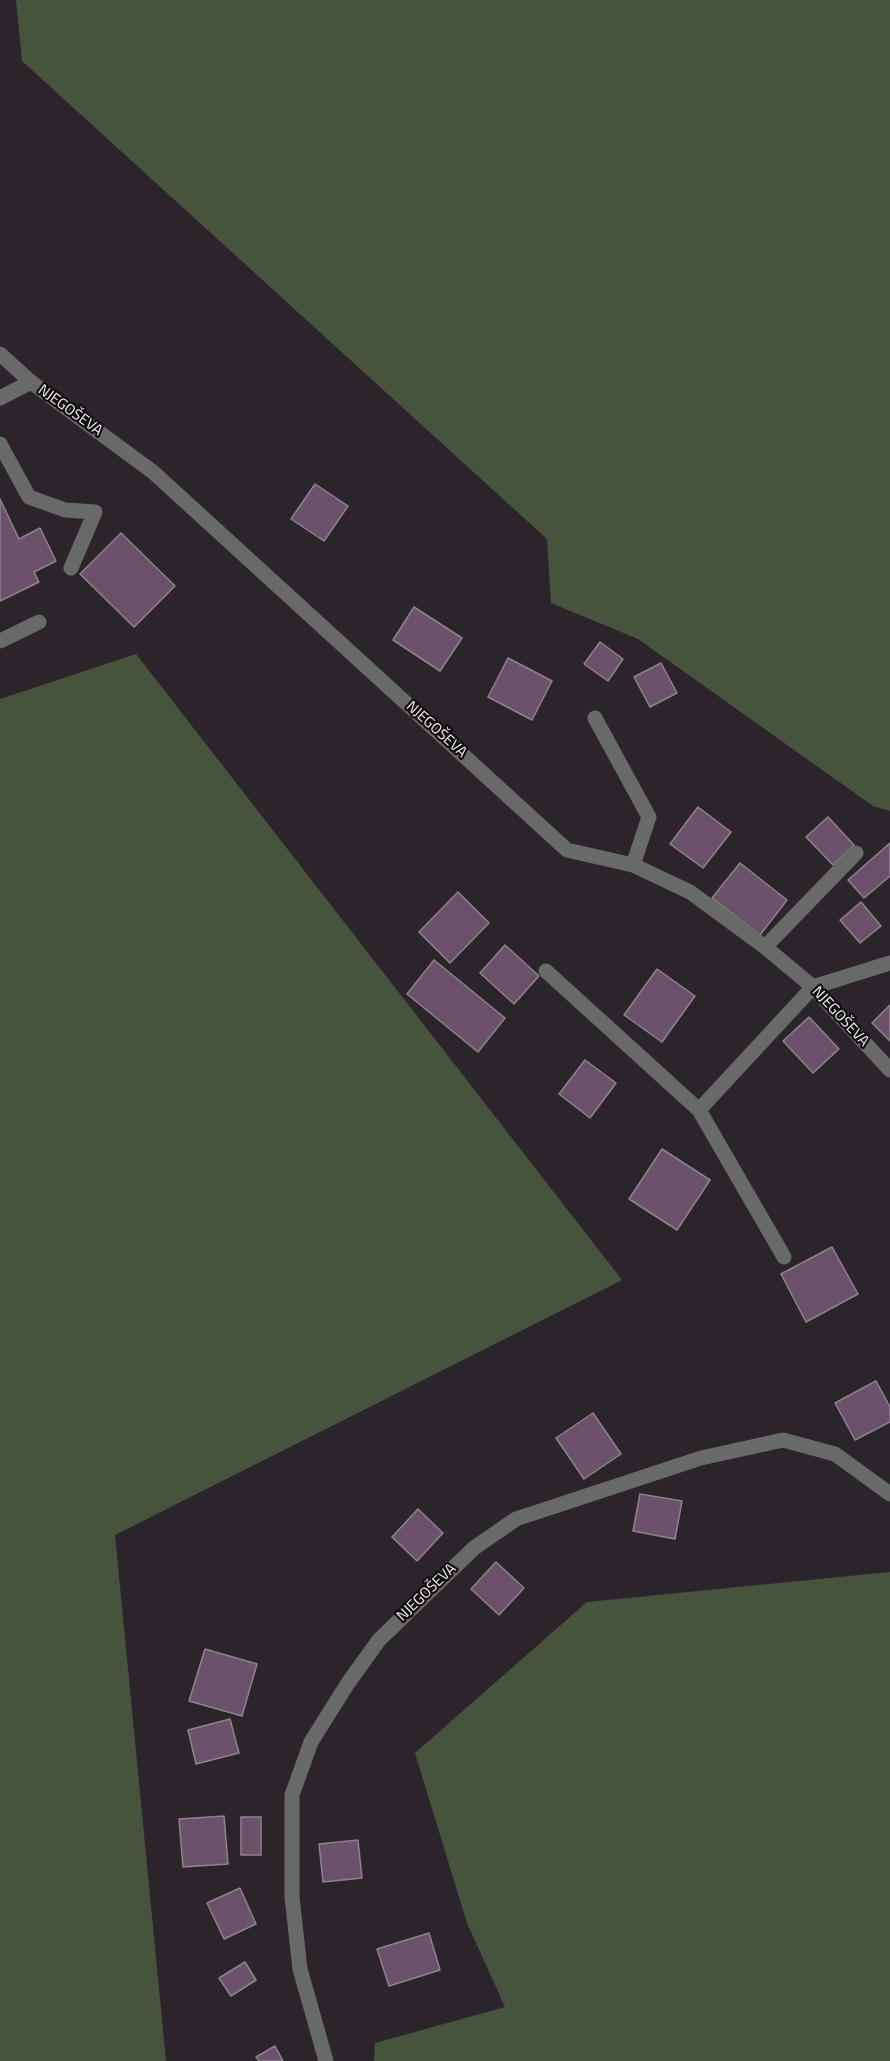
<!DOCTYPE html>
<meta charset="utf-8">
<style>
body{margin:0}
canvas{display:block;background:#2b252b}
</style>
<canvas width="890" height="2061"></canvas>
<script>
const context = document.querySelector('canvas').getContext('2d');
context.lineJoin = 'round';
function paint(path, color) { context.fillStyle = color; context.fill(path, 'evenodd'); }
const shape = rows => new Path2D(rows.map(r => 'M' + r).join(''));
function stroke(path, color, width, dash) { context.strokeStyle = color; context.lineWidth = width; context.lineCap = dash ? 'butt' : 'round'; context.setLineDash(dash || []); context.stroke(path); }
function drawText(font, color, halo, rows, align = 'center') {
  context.font = font + ' "Titillium Web",sans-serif'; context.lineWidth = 4.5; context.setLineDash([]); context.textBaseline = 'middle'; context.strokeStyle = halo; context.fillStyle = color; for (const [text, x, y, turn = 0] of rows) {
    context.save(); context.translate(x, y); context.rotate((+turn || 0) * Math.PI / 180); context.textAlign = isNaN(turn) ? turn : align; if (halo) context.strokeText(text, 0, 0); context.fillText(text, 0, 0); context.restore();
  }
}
const green = shape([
 [16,0,890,0,890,811,873,806,638,639,551,603,547,539,22,61],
 [136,654,622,1280,115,1535,166,2061,0,2061,0,699],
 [890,1572,890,2061,374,2061,375,2043,505,2007,467,1923,415,1753,587,1602]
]);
const building = shape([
 [315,484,348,506,324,541,291,519,315,484],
 [0,499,19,539,40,528,56,561,34,572,39,582,0,601,0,499],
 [121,533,175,586,134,627,80,574,121,533],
 [414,607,462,638,440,671,393,640,414,607],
 [600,642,623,659,608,681,584,664,600,642],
 [508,658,552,681,532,720,488,697,508,658],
 [661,663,677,693,650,707,634,677,661,663],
 [698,807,731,832,703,868,670,844,698,807],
 [828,817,854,845,833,865,806,837,828,817],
 [890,843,890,876,864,898,848,880,890,843],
 [740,863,787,900,760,935,712,898,740,863],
 [458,892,489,923,450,963,419,932,458,892],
 [861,902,881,926,860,943,840,920,861,902],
 [505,945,539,976,514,1004,480,973,505,945],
 [434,960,505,1018,478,1052,407,994,434,960],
 [657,969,695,996,662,1042,624,1015,657,969],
 [890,1005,890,1041,872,1023,890,1005],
 [809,1017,839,1049,813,1073,783,1041,809,1017],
 [585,1060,616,1083,590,1118,559,1094,585,1060],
 [662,1149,710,1180,677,1230,629,1199,662,1149],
 [832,1247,858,1294,806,1322,781,1274,832,1247],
 [876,1381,890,1407,890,1422,855,1440,835,1403,876,1381],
 [593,1413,621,1454,584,1479,556,1438,593,1413],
 [640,1494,682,1501,675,1539,633,1531,640,1494],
 [418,1509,443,1533,417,1561,392,1537,418,1509],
 [496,1562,524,1588,499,1615,471,1589,496,1562],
 [205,1649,257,1664,242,1716,189,1701,205,1649],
 [230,1719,239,1753,196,1764,188,1730,230,1719],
 [224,1816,228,1864,183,1867,179,1819,224,1816],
 [241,1817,261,1817,261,1855,241,1855,241,1817],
 [358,1840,362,1878,323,1882,319,1844,358,1840],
 [240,1888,256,1924,224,1939,207,1903,240,1888],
 [429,1933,440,1970,389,1986,377,1949,429,1933],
 [245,1962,256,1980,231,1996,219,1978,245,1962],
 [275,2046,283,2061,259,2061,256,2057,275,2046]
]);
const service = shape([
 [0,398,31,382],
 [0,444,29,497,65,510,95,512,71,568],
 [0,641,39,622]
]);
const minor = shape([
 [0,354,31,382,153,472,567,850,633,865,690,892,765,947,813,987,890,1070],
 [595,718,649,817,633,865],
 [765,947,856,853],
 [546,971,699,1110,784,1257],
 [699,1110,813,987,890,963],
 [326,2061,300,1969,292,1897,292,1795,311,1742,348,1683,379,1640,474,1548,516,1519,701,1458,783,1440,835,1454,890,1494]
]);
const streetNames = [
 ["NJEGOŠEVA",70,411,36],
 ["NJEGOŠEVA",436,730,42],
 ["NJEGOŠEVA",840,1017,47],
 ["NJEGOŠEVA",427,1593,-44]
];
paint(green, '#46543e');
paint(building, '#6b526a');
stroke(building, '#8c848b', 1.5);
stroke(service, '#686a67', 15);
stroke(minor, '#686a67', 15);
drawText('15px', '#f6f2f6', '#120f12', streetNames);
</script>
